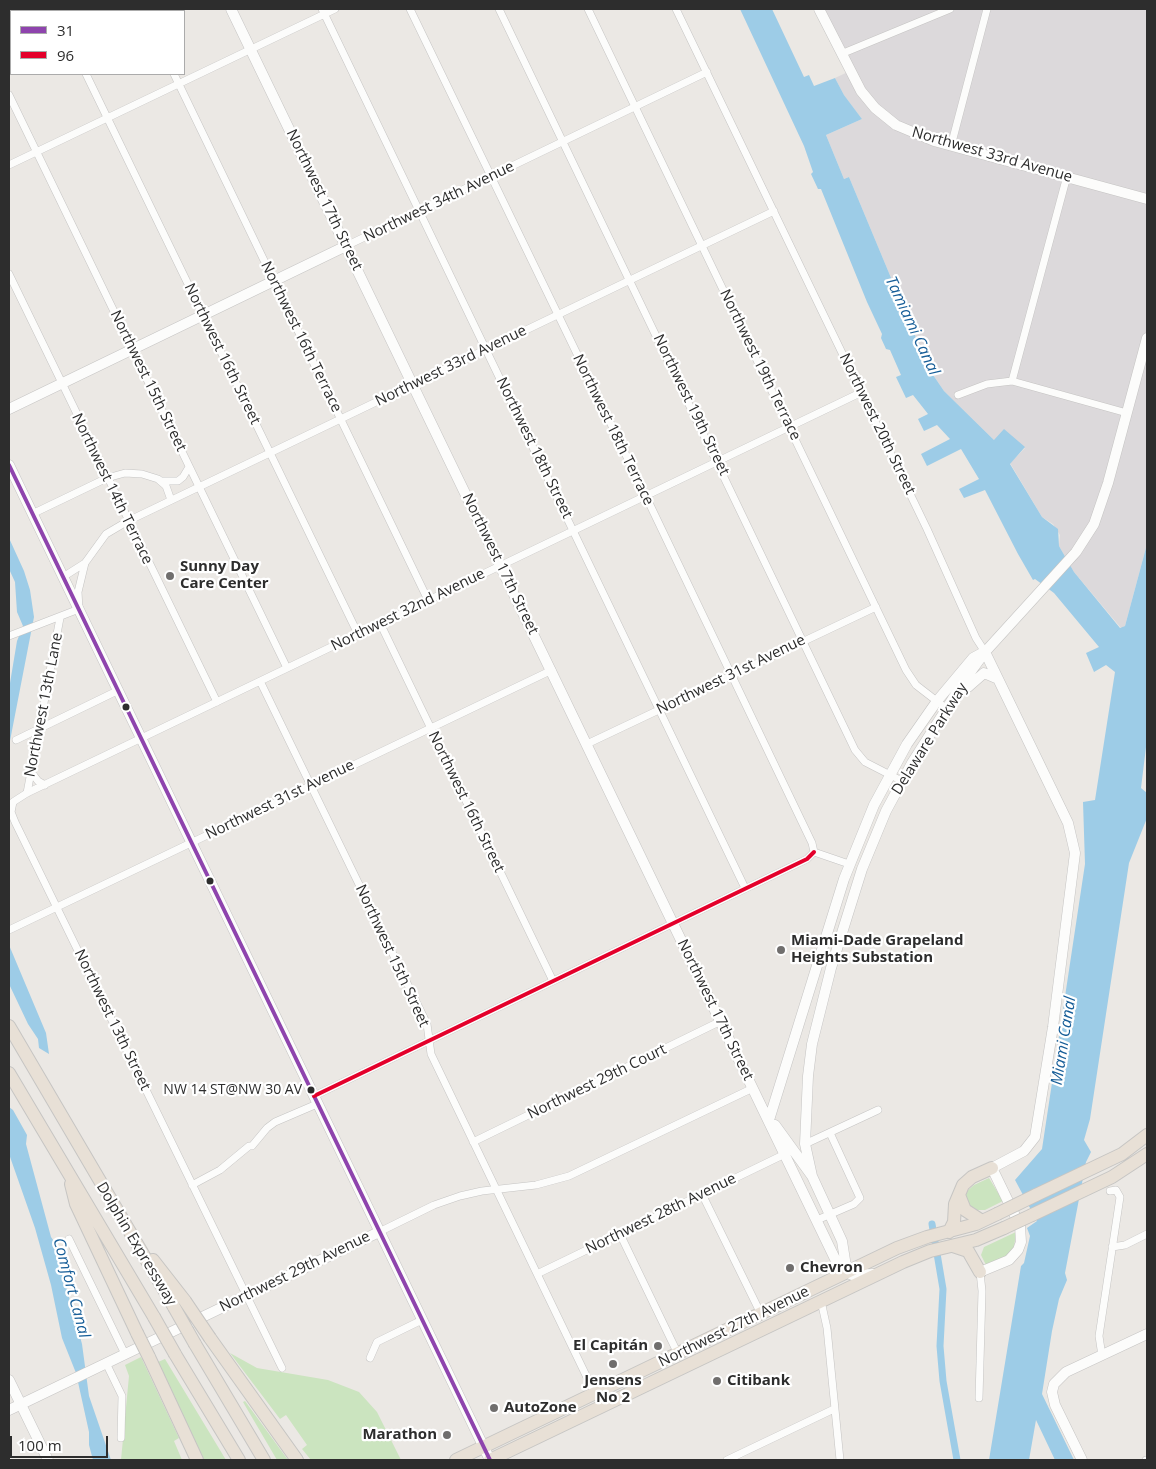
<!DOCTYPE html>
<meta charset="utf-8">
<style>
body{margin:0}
#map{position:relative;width:1156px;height:1469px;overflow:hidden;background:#ebe8e4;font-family:"Open Sans",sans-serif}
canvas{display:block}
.frame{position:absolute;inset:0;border:10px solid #2d2d2d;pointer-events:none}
.legend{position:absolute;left:10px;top:10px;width:175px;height:65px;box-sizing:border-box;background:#fff;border:1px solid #ababab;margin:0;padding:6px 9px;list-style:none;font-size:15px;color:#2d2d2d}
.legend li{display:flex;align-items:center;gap:10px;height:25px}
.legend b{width:25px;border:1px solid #ababab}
.scale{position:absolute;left:10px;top:1436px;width:98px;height:22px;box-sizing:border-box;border:2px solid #2d2d2d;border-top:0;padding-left:6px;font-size:15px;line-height:18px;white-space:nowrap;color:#2d2d2d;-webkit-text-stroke:4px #fff;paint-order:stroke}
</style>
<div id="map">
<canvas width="1156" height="1469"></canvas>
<div class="frame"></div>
<ul class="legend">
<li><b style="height:6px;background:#8e44ad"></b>31</li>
<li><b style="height:6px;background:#e4002b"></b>96</li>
</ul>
<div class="scale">100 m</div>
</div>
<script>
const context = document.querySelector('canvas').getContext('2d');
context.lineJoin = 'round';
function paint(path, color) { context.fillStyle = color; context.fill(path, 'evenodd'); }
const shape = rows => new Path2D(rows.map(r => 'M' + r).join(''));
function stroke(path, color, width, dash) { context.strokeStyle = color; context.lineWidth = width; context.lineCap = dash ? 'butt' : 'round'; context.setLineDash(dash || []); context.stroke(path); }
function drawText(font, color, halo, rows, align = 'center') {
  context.font = font + ' "Open Sans",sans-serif'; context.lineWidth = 4.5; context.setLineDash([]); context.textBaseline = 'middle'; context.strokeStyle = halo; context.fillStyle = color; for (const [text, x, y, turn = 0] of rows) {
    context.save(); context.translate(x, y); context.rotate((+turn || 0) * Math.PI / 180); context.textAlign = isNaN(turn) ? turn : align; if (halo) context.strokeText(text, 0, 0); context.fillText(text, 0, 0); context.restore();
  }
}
const industrial = shape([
 [822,9,1147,9,1147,544,1125,626,1121,628,1074,572,1059,546,1060,535,1053,524,1042,517,1010,463,1025,448,994,440,944,391,929,369,849,177,844,179,826,135,862,119,844,95,835,78,852,70]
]);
const green = shape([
 [989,1178,1003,1201,985,1210,977,1210,969,1205,965,1196,966,1192,974,1185],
 [1016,1232,1014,1248,1006,1256,986,1265,981,1255,984,1247],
 [230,1353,257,1368,328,1380,359,1392,377,1412,401,1460,311,1460,302,1449,307,1445,286,1415,280,1419],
 [141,1357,179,1438,174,1441,182,1460,121,1460,129,1376,125,1365],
 [165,1359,226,1460,204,1460,158,1362],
 [245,1401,288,1460,277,1460,243,1402]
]);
const water = shape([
 [740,9,772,9,804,77,809,75,814,86,835,78,844,95,862,119,826,135,844,179,849,177,929,369,944,391,994,440,1004,429,1025,447,1010,464,1042,517,1058,529,1059,546,1074,572,1120,628,1125,626,1147,544,1147,739,1141,788,1147,793,1147,818,1129,863,1090,1119,1084,1140,1091,1152,1086,1162,1065,1273,1067,1280,1059,1299,1052,1331,1042,1394,1074,1460,1055,1460,1036,1420,1029,1460,989,1460,1021,1266,1024,1263,1030,1236,1027,1228,1037,1221,1015,1180,1042,1149,1085,864,1083,802,1095,800,1115,672,1106,665,1094,672,1086,653,1099,647,1054,593,1035,579,1033,580,1018,554,985,490,964,498,959,489,979,479,961,449,927,466,921,454,950,439,937,425,924,431,918,419,928,414,913,395,906,398,896,377,901,375,890,350,886,349,881,338,882,334,867,302,821,189,818,189,811,174,813,172,804,146],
 [9,538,24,571,30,590,34,617,9,746,9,689,17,641,23,626,17,612,15,582,9,569],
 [9,945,46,1033,49,1054,39,1048,38,1039,28,1024,9,984],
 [9,1107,13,1110,27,1135,26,1144,51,1237,58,1247,56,1250,82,1344,89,1396,111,1460,93,1460,89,1445,89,1432,76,1373,62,1338,51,1285,35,1228,9,1154]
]);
const canal = shape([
 [932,1224,943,1289,940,1346,943,1381,957,1460]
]);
const street = shape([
 [54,9,55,11],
 [142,9,143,11],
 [322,9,745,888],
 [410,9,640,484,812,843,814,852],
 [499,9,855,750,865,762,902,781],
 [588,9,906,670,916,685,947,709],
 [676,9,927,529,976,638,985,652],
 [841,54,950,9],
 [86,74,358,634],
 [174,74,428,600],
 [9,95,287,668],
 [951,146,987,9],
 [9,165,335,9],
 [346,246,707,72],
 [9,274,217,702],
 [1012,381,1067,176],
 [958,395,987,384,1012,381,1127,413],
 [162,481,178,481,183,477,189,467],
 [32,514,107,478,125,473,142,474,158,479,166,486,171,500],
 [63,577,85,563,106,534,128,521,774,211],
 [380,623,553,981],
 [9,636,79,609,78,592,85,563],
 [260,681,427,1024,431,1054,595,1394],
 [16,740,119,690],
 [587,744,876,607],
 [31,772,38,781,45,785],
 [27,793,60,618],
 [814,852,849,864],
 [9,930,552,670],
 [314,1096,807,859,814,852],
 [473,1142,721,1021],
 [805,1144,878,1110],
 [192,1185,220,1170,249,1146,252,1146,267,1128,275,1122,317,1104],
 [702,1194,761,1314],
 [817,1220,854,1204,860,1198,830,1133],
 [379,1232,434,1205,460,1196,482,1191,536,1185,569,1176,753,1088],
 [620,1234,678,1354],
 [69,1239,125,1354],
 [1112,1247,1125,1245,1147,1234],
 [537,1274,785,1154],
 [821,1301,827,1328,840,1460],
 [1102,1356,1099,1336,1120,1197,1116,1190,1110,1191],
 [370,1358,377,1342,422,1320],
 [106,1363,122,1396,121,1438],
 [282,1368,15,822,11,812,13,802,27,793,862,392],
 [979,1398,982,1291,980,1272],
 [727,1460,834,1409],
 [1146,1460,1147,1460]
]);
const secondary = shape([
 [231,9,839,1267,852,1275,873,1274],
 [819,9,861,91,875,108,896,125,934,141,1147,199],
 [9,409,346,246],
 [9,465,490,1460],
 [968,687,984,673,998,679],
 [769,1120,844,879,874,805,907,744,937,701,973,658,984,652],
 [775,1125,812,1176,842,1241,847,1273],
 [812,1176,805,1144,808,1076,812,1044,831,968,862,869,886,811,912,763,966,678,985,652,1076,552,1094,524,1108,483,1147,338],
 [980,1272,1009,1260,1018,1250,1021,1242,1020,1226,992,1168,1024,1151,1035,1137,1053,1027,1075,853,1068,823,985,652],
 [9,1380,48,1460],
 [9,1410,379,1232],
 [1082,1460,1055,1405,1052,1392,1054,1384,1066,1372,1147,1334]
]);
const highway = shape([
 [9,1026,174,1307],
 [9,1073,154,1317],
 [71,1184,76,1204,137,1333],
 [959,1195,965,1210,982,1221],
 [1036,1195,1122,1154,1147,1135],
 [1032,1215,1112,1177,1147,1154],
 [949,1232,954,1222,955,1204,963,1185,972,1177,992,1168],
 [953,1246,968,1251,980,1272],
 [153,1260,185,1301],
 [210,1338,297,1460],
 [195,1344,264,1460],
 [175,1354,239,1460],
 [149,1357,197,1460],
 [456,1460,897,1248,927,1237,976,1224,997,1214],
 [490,1460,903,1262,930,1251,976,1240,1004,1228]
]);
const highwayBridge = shape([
 [997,1214,1036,1195],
 [1004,1228,1032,1215],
 [185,1301,210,1338],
 [174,1307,195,1344],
 [154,1317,175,1354],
 [137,1333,149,1357]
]);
const bus1 = shape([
 [9,465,490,1460]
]);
const bus2 = shape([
 [314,1096,807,859,814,852]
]);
const markers = [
 [170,576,5,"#706e6d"],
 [126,707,4.5,"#2d2d2d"],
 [210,881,4.5,"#2d2d2d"],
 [781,950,5,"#706e6d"],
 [311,1090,4.5,"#2d2d2d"],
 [790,1268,5,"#706e6d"],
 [658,1346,5,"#706e6d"],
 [613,1364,5,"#706e6d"],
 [717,1381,5,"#706e6d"],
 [494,1408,5,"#706e6d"],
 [447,1435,5,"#706e6d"]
];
const busNames = [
 ["NW 14 ST@NW 30 AV",302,1090]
];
const streetNames = [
 ["Northwest 33rd Avenue",992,155,16],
 ["Northwest 17th Street",324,200,64],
 ["Northwest 34th Avenue",439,202,-26],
 ["Northwest 16th Terrace",301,337,64],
 ["Northwest 16th Street",222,354,64],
 ["Northwest 19th Terrace",760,365,64],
 ["Northwest 33rd Avenue",451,366,-26],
 ["Northwest 15th Street",148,381,64],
 ["Northwest 19th Street",691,405,64],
 ["Northwest 20th Street",877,424,64],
 ["Northwest 18th Terrace",613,430,64],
 ["Northwest 18th Street",534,448,64],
 ["Northwest 14th Terrace",112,489,64],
 ["Northwest 17th Street",500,564,64],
 ["Northwest 32nd Avenue",408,610,-26],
 ["Northwest 31st Avenue",731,675,-26],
 ["Northwest 13th Lane",44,705,-79],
 ["Delaware Parkway",930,739,-58],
 ["Northwest 31st Avenue",280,800,-26],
 ["Northwest 16th Street",466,802,64],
 ["Northwest 15th Street",392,956,65],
 ["Northwest 17th Street",715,1010,64],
 ["Northwest 13th Street",112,1020,64],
 ["Northwest 29th Court",597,1082,-26],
 ["Northwest 28th Avenue",661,1214,-26],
 ["Dolphin Expressway",136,1244,59],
 ["Northwest 29th Avenue",295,1272,-26],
 ["Northwest 27th Avenue",734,1327,-26]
];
const poiNames = [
 ["Sunny Day",180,567],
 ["Care Center",180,584],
 ["Miami-Dade Grapeland",791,941],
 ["Heights Substation",791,958],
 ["Chevron",800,1268],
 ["El Capitán",648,1346,"right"],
 ["Jensens",613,1381,"center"],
 ["No 2",613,1398,"center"],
 ["Citibank",727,1381],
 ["AutoZone",504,1408],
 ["Marathon",437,1435,"right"]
];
const waterNames = [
 ["Tamiami Canal",912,326,65],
 ["Miami Canal",1064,1041,-81],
 ["Comfort Canal",71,1288,75]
];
paint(industrial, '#dcd9db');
paint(green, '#cbe4bf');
paint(water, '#9dcce7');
stroke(canal, '#9dcce7', 7);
stroke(street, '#c5c4c3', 8);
stroke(secondary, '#c5c4c3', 11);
stroke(highway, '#c6c5c3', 14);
stroke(street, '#fcfcfb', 7);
stroke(secondary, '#fcfcfb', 10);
stroke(highway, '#e8e0d6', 12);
stroke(highwayBridge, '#c6c5c3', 14, []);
stroke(highwayBridge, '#e8e0d6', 12);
stroke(bus1, '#8e44ad', 4);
stroke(bus2, '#e4002b', 4);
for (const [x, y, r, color] of markers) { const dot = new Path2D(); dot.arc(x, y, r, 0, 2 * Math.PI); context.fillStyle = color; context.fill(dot); stroke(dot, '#fff', 2); }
drawText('14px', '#2d2d2d', '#fff', busNames, 'right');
drawText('15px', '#2d2d2d', '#fff', streetNames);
drawText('bold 15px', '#2d2d2d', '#fff', poiNames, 'left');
drawText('italic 16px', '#175e98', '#fff', waterNames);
</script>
